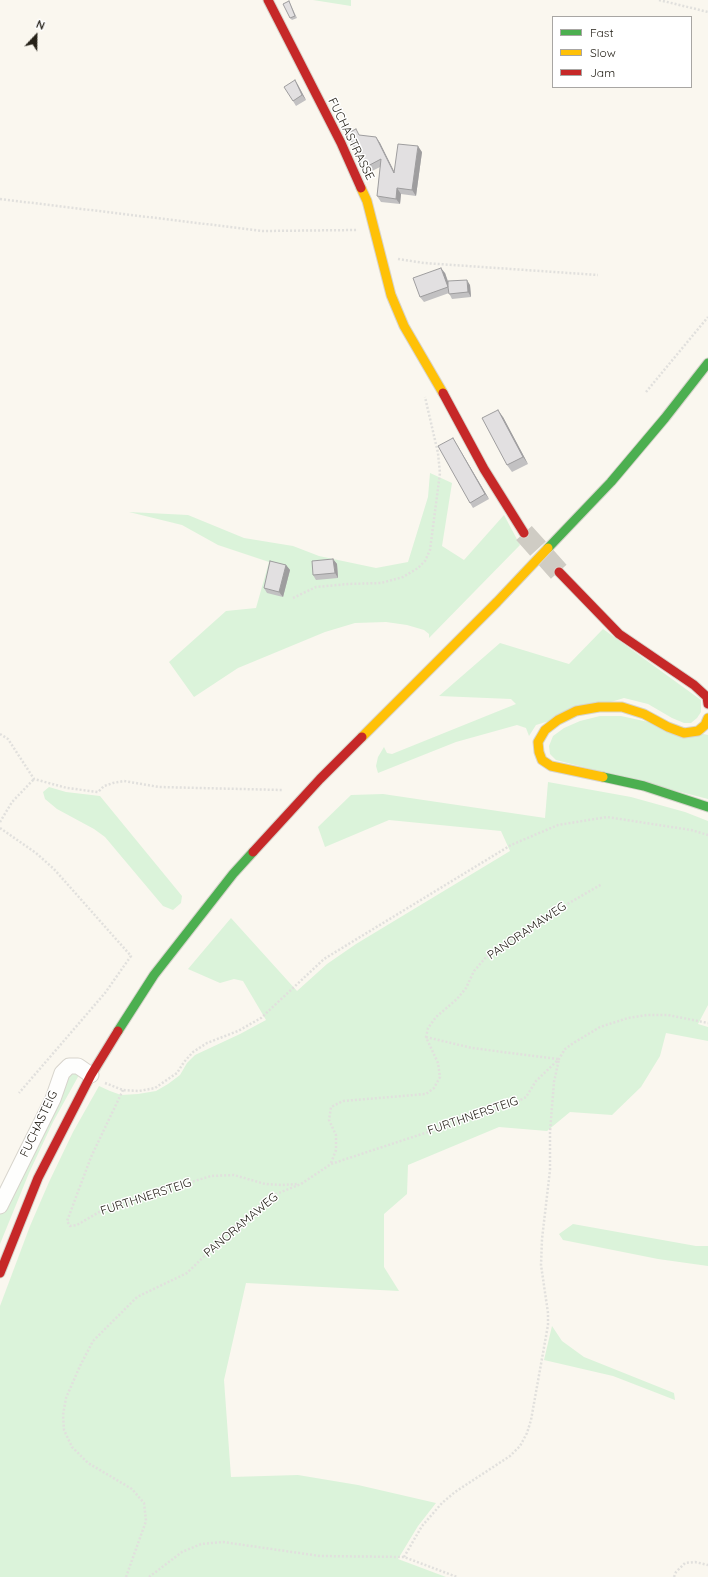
<!DOCTYPE html>
<style>
body{margin:0}
#map{position:relative;width:708px;height:1577px;overflow:hidden;background:#faf7ef;font-family:Quicksand,sans-serif}
canvas{display:block}
.legend{position:absolute;left:552px;top:16px;width:140px;height:72px;box-sizing:border-box;background:#fff;border:1px solid #a8a6a3;margin:0;padding:5px 7px;list-style:none;font-size:12px;color:#252118}
.legend li{display:flex;align-items:center;gap:8px;height:20px}
.legend b{width:20px;border:1px solid #a8a6a3}
.north{position:absolute;left:16px;top:16px;width:40px;height:40px;-webkit-text-stroke:3px #fff;paint-order:stroke;rotate:22deg;font-size:11px;font-weight:700;line-height:16px;text-align:center;color:#252118}
.north::after{content:'';display:block;margin:auto;width:14px;height:18px;background:#252118;clip-path:polygon(50% 0,100% 100%,50% 72%,0 100%)}
</style>
<div id="map">
<canvas width="708" height="1577"></canvas>
<ul class="legend">
<li><b style="height:5px;background:#4caf50"></b>Fast</li>
<li><b style="height:5px;background:#ffc107"></b>Slow</li>
<li><b style="height:5px;background:#c62828"></b>Jam</li>
</ul>
<div class="north">N</div>
</div>
<script>
const context = document.querySelector('canvas').getContext('2d');
context.lineJoin = 'round';
function paint(path, color) { context.fillStyle = color; context.fill(path, 'evenodd'); }
const shape = rows => new Path2D(rows.map(r => 'M' + r).join(''));
function stroke(path, color, width, dash) { context.strokeStyle = color; context.lineWidth = width; context.lineCap = dash ? 'butt' : 'round'; context.setLineDash(dash || []); context.stroke(path); }
function drawText(font, color, halo, rows, align = 'center') {
  context.font = font + ' Quicksand,sans-serif'; context.lineWidth = 3; context.setLineDash([]); context.textBaseline = 'middle'; context.strokeStyle = halo; context.fillStyle = color; for (const [text, x, y, turn = 0] of rows) {
    context.save(); context.translate(x, y); context.rotate((+turn || 0) * Math.PI / 180); context.textAlign = isNaN(turn) ? turn : align; if (halo) context.strokeText(text, 0, 0); context.fillText(text, 0, 0); context.restore();
  }
}
const green = shape([
 [313,0,351,0,351,6],
 [430,473,452,483,442,546,464,560,504,515,520,545,429,638,429,634,424,630,407,625,386,622,355,623,325,632,238,668,194,697,169,662,226,611,256,608,269,562,218,545,182,525,129,512,188,515,244,538,293,546,319,556,376,568,408,562,428,497],
 [603,629,701,700,701,712,697,718,691,723,684,723,672,718,648,704,624,698,536,725,529,736,526,728,517,725,456,742,378,773,376,766,378,757,384,747,387,753,392,754,516,704,511,699,439,696,500,643,569,664],
 [600,716,621,716,708,735,708,799,556,760,550,754,549,746,553,736,564,728,580,721],
 [548,782,631,797,685,812,708,821,708,1005,698,1024,708,1027,708,1041,666,1033,660,1056,641,1087,612,1115,570,1112,547,1131,499,1127,408,1165,407,1194,384,1214,384,1267,399,1291,246,1283,224,1380,231,1477,298,1475,358,1485,436,1503,418,1526,398,1559,446,1577,0,1577,0,1306,30,1226,49,1182,73,1132,99,1086,110,1091,121,1095,138,1094,156,1091,168,1084,180,1075,187,1063,195,1055,240,1034,266,1020,243,981,234,979,220,983,188,969,231,918,297,991,327,964,356,944,510,851,501,831,389,820,325,847,318,827,351,795,383,794,545,818],
 [49,787,66,792,100,796,182,896,181,903,173,910,163,906,105,837,94,829,57,809,45,799,43,792],
 [70,1069,79,1075,53,1122,29,1173,0,1244,0,1214],
 [573,1224,696,1246,708,1246,708,1266,658,1259,563,1240,559,1234],
 [552,1326,562,1341,584,1357,674,1393,675,1400,613,1376,544,1360]
]);
const secondaryTunnel = shape([
 [524,533,559,572]
]);
const path = shape([
 [659,0,708,12],
 [0,199,263,231,357,230],
 [398,259,424,263,598,275],
 [646,392,708,317],
 [293,598,316,587,348,584,381,583,403,577,418,568,425,561,430,550,440,473,438,453,425,397],
 [0,734,8,739,34,779,67,788,98,792,104,786,113,783,124,781,159,787,282,790],
 [0,822,12,802,34,779],
 [0,828,36,853,54,869,131,956,105,993,19,1093],
 [426,1037,472,1048,558,1059],
 [105,1083,123,1090,139,1091,155,1088,177,1073,184,1062,193,1052,207,1043,238,1031,261,1018,324,959,511,845,558,825,607,817,691,830,708,835],
 [123,1090,91,1157,67,1221,70,1226,77,1225,106,1208,211,1176,234,1175,265,1184,282,1185,298,1184],
 [331,1163,336,1150,336,1135,329,1120,331,1107,343,1101,426,1094,434,1088,440,1077,438,1063,426,1037,428,1028,436,1017,457,999,466,988,474,971,487,956,557,910,602,884],
 [404,1557,422,1526,442,1503,455,1492,510,1456,520,1446,527,1433,531,1420,548,1325,548,1313,541,1265,542,1239,550,1170,550,1132,554,1082,559,1059],
 [126,1577,146,1521,144,1503,132,1489,88,1463,72,1447,64,1430,63,1415,66,1398,80,1366,93,1341,137,1297,187,1273,233,1228,274,1195,301,1184,331,1164,513,1104,526,1097,536,1081,559,1059,565,1049,575,1042,600,1027,628,1018,647,1015,668,1015,708,1023],
 [149,1577,182,1552,201,1544,223,1542,320,1556,404,1557,457,1577],
 [674,1577,676,1572,685,1563,695,1562,708,1565]
]);
const street = shape([
 [0,1206,53,1099,62,1073,69,1066,78,1066,91,1075]
]);
const fast = shape([
 [548,548,611,482,665,418,708,363],
 [603,777,644,786,708,807],
 [118,1031,154,975,233,874,253,852]
]);
const slow = shape([
 [361,188,367,201,391,295,404,326,443,393],
 [362,737,497,602,548,548],
 [603,777,551,766,542,760,539,752,538,742,545,730,558,720,576,711,599,707,622,707,644,714,668,727,684,733,698,731,705,725,708,718]
]);
const jam = shape([
 [268,0,341,143,361,188],
 [443,393,484,469,524,533],
 [559,572,619,634,694,685,707,697,708,704],
 [253,852,320,779,362,737],
 [0,1273,38,1178,91,1075,118,1031]
]);
const wall = shape([
 [289,1,297,18,292,20,290,18],
 [295,80,298,85,306,100,296,106,293,101],
 [360,136,376,137,380,143,394,172,422,152,416,196,401,194,400,204,381,202,377,196,380,167,368,173,364,168],
 [445,273,448,281,470,285,471,297,452,299,449,293,424,302,420,297],
 [503,417,528,464,512,472,507,465],
 [453,438,489,499,473,508,470,503],
 [333,559,337,564,338,578,316,580,313,575],
 [286,565,290,570,283,597,267,593,264,588]
]);
const shadedWall = shape([
 [295,80,298,85,306,100,302,95],
 [376,137,380,143,398,179,394,173],
 [418,146,422,152,416,196,412,190],
 [397,188,401,194,400,204,396,199],
 [441,268,445,273,451,291,448,287],
 [467,280,470,285,471,297,468,292],
 [498,410,503,417,528,464,523,457],
 [453,438,456,443,489,499,485,494],
 [333,559,337,564,338,578,335,573],
 [286,565,290,570,283,597,279,592]
]);
const building = shape([
 [289,1,295,16,290,18,283,4,289,1],
 [295,80,302,95,293,101,284,87,295,80],
 [356,129,359,135,376,137,394,173,398,144,418,146,412,190,397,188,396,199,377,196,381,159,364,168,348,133,356,129],
 [441,268,448,287,448,281,467,280,468,292,449,294,448,287,420,297,413,278,441,268],
 [498,410,523,457,507,465,482,418,498,410],
 [453,438,485,494,470,503,438,446,453,438],
 [333,559,335,573,313,575,312,561,333,559],
 [270,561,286,565,279,592,264,588,270,561]
]);
const streetNames = [
 ["FUCHASTRASSE",351,139,64],
 ["PANORAMAWEG",527,931,-34],
 ["FURTHNERSTEIG",473,1116,-19],
 ["FUCHASTEIG",39,1124,-65],
 ["FURTHNERSTEIG",146,1197,-18],
 ["PANORAMAWEG",241,1225,-40]
];
paint(green, '#dbf3da');
stroke(secondaryTunnel, '#cfccc4', 21, [21, 10]);
stroke(street, '#d7d4cc', 17);
stroke(fast, '#d7d4cc', 11);
stroke(slow, '#d7d4cc', 11);
stroke(jam, '#d7d4cc', 11);
stroke(path, '#e1e0dd', 2.5, [2, 2]);
stroke(street, '#fefefd', 15);
stroke(fast, '#4caf50', 9);
stroke(slow, '#ffc107', 9);
stroke(jam, '#c62828', 9);
paint(wall, '#c2c1c2');
paint(shadedWall, '#9e9d9e');
paint(building, '#e2e0e1');
stroke(building, '#9e9d9e', 1);
drawText('12px', '#252118', '#fff', streetNames);
</script>
